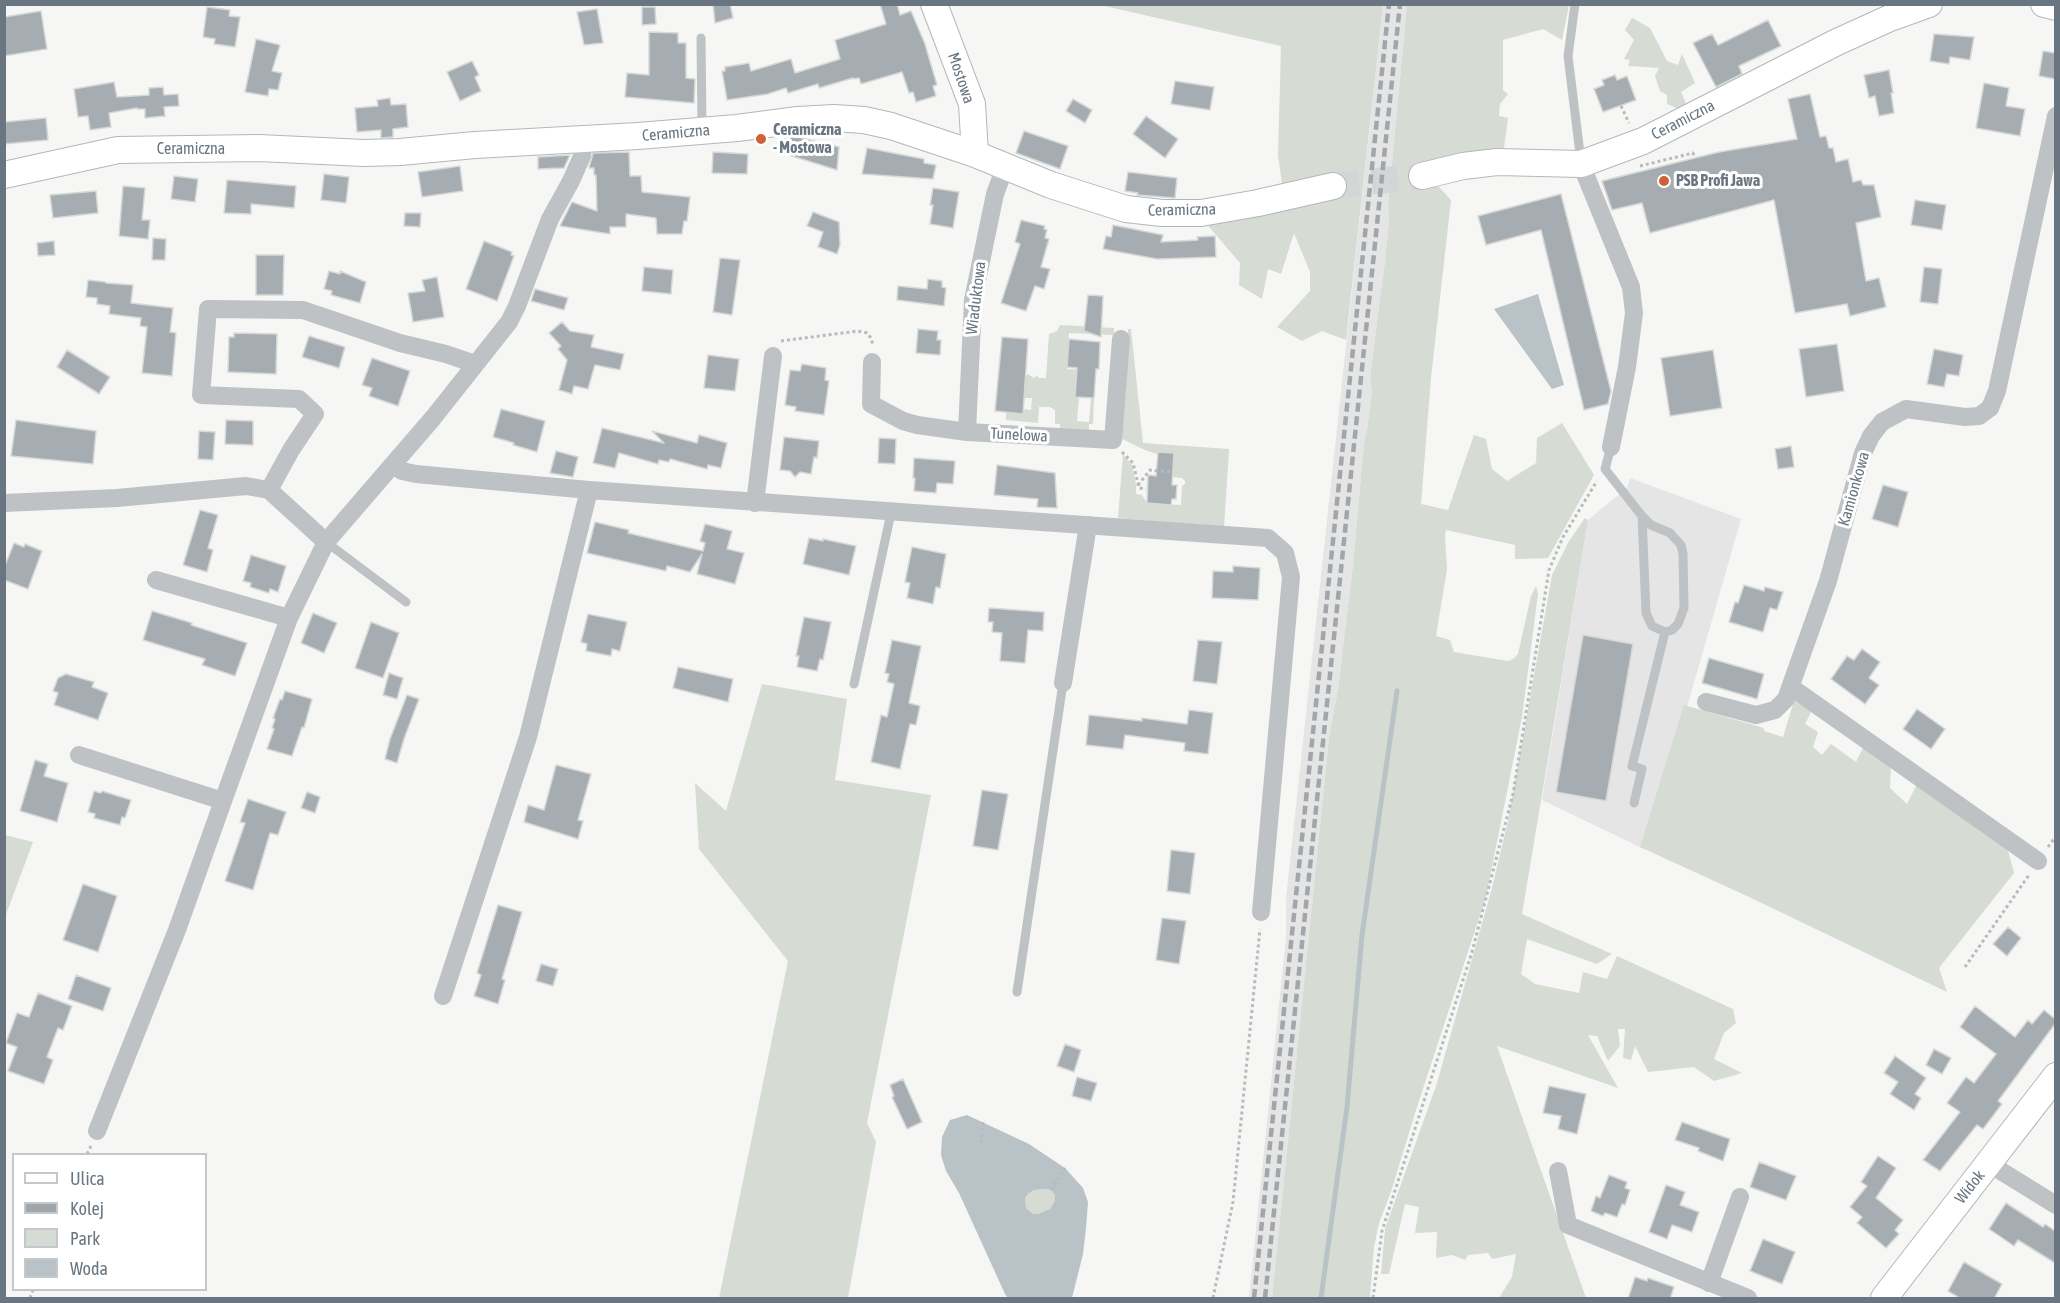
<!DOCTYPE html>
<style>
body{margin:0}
#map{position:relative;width:2060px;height:1303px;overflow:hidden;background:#f6f6f4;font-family:"Asap Condensed",sans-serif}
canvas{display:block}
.frame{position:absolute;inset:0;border:6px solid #697681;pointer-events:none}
.legend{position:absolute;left:12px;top:1153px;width:195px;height:138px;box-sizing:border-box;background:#fff;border:2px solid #c3c8cd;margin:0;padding:8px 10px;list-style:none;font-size:18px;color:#697681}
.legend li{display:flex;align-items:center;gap:12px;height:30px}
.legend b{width:30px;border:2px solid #c3c8cd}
</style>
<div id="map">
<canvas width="2060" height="1303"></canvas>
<div class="frame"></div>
<ul class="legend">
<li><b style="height:8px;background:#fff"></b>Ulica</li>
<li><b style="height:8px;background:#a0a6aa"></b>Kolej</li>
<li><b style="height:16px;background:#d6dbd3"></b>Park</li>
<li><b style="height:16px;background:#b9c2c6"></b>Woda</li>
</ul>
</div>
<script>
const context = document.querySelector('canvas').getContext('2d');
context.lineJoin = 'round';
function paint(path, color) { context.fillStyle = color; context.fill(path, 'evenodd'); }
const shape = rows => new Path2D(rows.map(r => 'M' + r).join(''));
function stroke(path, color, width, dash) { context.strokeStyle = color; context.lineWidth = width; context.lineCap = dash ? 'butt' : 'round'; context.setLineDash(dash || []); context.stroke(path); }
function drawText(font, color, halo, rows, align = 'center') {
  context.font = font + ' "Asap Condensed",sans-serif'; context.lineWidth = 6; context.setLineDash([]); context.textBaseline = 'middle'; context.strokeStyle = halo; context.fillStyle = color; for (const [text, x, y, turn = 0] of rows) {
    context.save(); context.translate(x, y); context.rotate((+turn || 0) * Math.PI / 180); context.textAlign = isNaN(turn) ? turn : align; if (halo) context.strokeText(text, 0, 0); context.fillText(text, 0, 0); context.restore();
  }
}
const built = shape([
 [1383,5,1407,5,1388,205,1389,222,1385,261,1370,378,1372,392,1367,430,1364,443,1353,565,1338,689,1329,738,1272,1298,1249,1298,1286,937,1286,898],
 [1630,478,1741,519,1646,850,1542,800,1588,520,1627,488]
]);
const green = shape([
 [1100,5,1383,5,1346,340,1322,331,1302,341,1277,327,1310,291,1310,272,1294,233,1281,274,1268,269,1262,299,1239,285,1240,263,1205,222,1333,176,1310,177,1284,187,1282,183,1278,156,1281,46],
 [1407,5,1569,5,1562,40,1543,29,1503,40,1503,90,1508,94,1500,104,1499,116,1508,118,1504,148,1487,150,1421,184,1439,187,1451,200,1431,378,1421,504,1448,510,1474,435,1486,439,1492,469,1507,481,1536,463,1537,438,1562,423,1594,475,1548,558,1515,559,1515,545,1446,530,1445,537,1447,569,1436,636,1450,640,1454,652,1508,661,1513,659,1518,654,1531,596,1536,586,1538,594,1522,717,1486,897,1416,1110,1391,1192,1379,1223,1374,1247,1370,1298,1272,1298,1329,738,1338,689,1353,565,1364,443,1367,430,1372,392,1370,378,1385,261,1389,222,1388,205],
 [1632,18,1650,28,1667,61,1678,65,1682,54,1695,83,1681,92,1687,106,1679,109,1667,104,1667,95,1660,91,1655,76,1659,68,1628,66,1630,60,1624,59,1634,40,1625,30],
 [1060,325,1114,328,1114,335,1069,333,1067,369,1080,370,1076,376,1075,396,1079,397,1077,421,1089,422,1091,398,1094,398,1093,424,1089,424,1089,432,1060,430,1060,424,1055,424,1055,410,1050,407,1039,407,1038,423,1006,420,1006,412,1023,414,1023,409,1031,410,1032,398,1024,398,1025,377,1028,374,1034,378,1038,375,1038,378,1046,378,1049,334,1057,331],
 [1128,329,1131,329,1143,443,1229,449,1224,528,1118,518,1123,454,1132,465,1136,484,1136,494,1142,495,1147,503,1181,505,1182,486,1185,484,1185,481,1182,478,1172,477,1174,453,1158,452,1158,454,1147,451,1120,438],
 [1585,518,1588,520,1522,914,1612,954,1597,964,1527,939,1521,974,1535,984,1579,993,1583,972,1607,979,1617,956,1733,1009,1736,1023,1724,1033,1714,1059,1742,1073,1714,1081,1694,1067,1648,1072,1635,1046,1631,1060,1623,1058,1625,1029,1618,1029,1620,1046,1608,1061,1597,1036,1588,1035,1618,1088,1497,1046,1586,1298,1499,1298,1512,1277,1516,1254,1492,1259,1488,1253,1468,1255,1465,1260,1452,1255,1436,1258,1437,1232,1415,1233,1419,1207,1405,1204,1389,1274,1381,1274,1385,1229,1437,1083,1492,888,1508,821,1552,575,1569,541],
 [762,684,847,699,835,780,931,795,867,1123,876,1142,848,1298,719,1298,788,961,699,849,695,783,726,811],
 [1794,701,1812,710,1805,724,1818,732,1813,747,1822,755,1831,744,1856,762,1864,746,1891,767,1890,788,1907,804,1918,782,2006,843,2014,873,1939,968,1947,992,1747,896,1640,847,1684,705,1764,728,1764,731,1783,737],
 [5,835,33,842,5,917,4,835],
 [1045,1189,1051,1190,1055,1195,1056,1201,1050,1209,1038,1215,1033,1214,1026,1208,1025,1198,1028,1194,1034,1190]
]);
const water = shape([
 [1538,294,1564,385,1552,389,1494,309],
 [967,1115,1029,1144,1065,1168,1083,1188,1088,1202,1086,1228,1083,1254,1072,1298,1008,1298,1005,1294,959,1193,946,1171,941,1155,942,1137,950,1120],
 [1045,1189,1051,1190,1055,1195,1055,1201,1050,1209,1038,1214,1033,1214,1026,1208,1025,1198,1028,1194,1034,1190]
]);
const stream = shape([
 [1321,1298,1347,1107,1362,935,1397,691]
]);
const building = shape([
 [713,4,730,4,733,18,715,23,713,4],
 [880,4,897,4,900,15,911,11,925,44,937,85,933,86,936,96,916,102,913,92,909,93,902,72,861,84,859,78,853,79,853,78,819,88,818,84,788,93,786,88,768,94,727,100,722,71,725,71,725,67,749,63,751,71,791,59,795,73,840,59,835,40,886,24,880,4],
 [207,7,230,10,229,16,240,17,235,47,214,44,215,39,203,37,207,7],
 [642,7,655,7,656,24,642,25,642,7],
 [597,9,603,43,584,45,577,12,597,9],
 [41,11,47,49,4,56,4,17,41,11],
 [1768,20,1781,46,1739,66,1742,74,1716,87,1693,43,1712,34,1718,45,1768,20],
 [649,32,678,33,678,43,686,43,686,78,695,79,694,103,625,97,627,73,649,75,649,32],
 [1934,34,1974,37,1970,60,1950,57,1949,64,1930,61,1934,34],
 [256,39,280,45,272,71,282,73,278,90,269,89,268,96,245,92,256,39],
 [2043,51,2055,53,2055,79,2039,76,2043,51],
 [472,61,479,75,475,77,481,91,460,101,447,72,472,61],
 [1889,70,1893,93,1891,93,1894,113,1879,116,1875,96,1869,98,1864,75,1889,70],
 [1615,75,1617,80,1627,76,1636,100,1603,112,1594,89,1604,85,1602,80,1615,75],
 [1175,81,1214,87,1210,110,1171,104,1175,81],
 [114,82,117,97,149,95,149,88,163,87,164,95,178,94,179,106,164,107,165,116,145,118,145,109,137,109,137,108,109,113,111,127,90,130,88,116,78,117,74,89,114,82],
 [1984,83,2009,88,2006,106,2025,109,2020,136,1976,128,1984,83],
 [1810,94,1820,137,1826,136,1829,148,1833,148,1836,162,1848,159,1853,182,1861,180,1863,185,1874,185,1881,217,1856,223,1866,281,1879,278,1886,307,1850,316,1847,304,1795,313,1774,200,1650,233,1642,203,1612,210,1602,181,1719,152,1797,139,1788,99,1810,94],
 [390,98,391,105,406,104,408,127,393,129,393,137,381,138,381,130,357,132,355,108,378,106,377,100,390,98],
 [1073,99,1092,110,1085,123,1066,111,1073,99],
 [1146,116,1178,139,1165,158,1133,134,1146,116],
 [46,118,48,140,4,144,4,122,46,118],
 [1024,131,1068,146,1060,169,1016,153,1024,131],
 [794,136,839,147,837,170,782,153,785,137,794,136],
 [867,148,924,159,924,163,936,165,933,179,862,174,867,148],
 [629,152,630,176,641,176,642,192,690,197,687,221,684,221,682,234,657,234,656,218,626,214,626,227,610,227,610,234,560,226,572,202,597,211,596,175,594,175,594,168,589,168,593,153,629,152],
 [713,152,748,154,747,174,712,173,713,152],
 [570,155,564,168,538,169,538,157,570,155],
 [460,166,463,191,422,197,418,172,460,166],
 [1128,172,1177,178,1175,198,1137,195,1138,193,1125,191,1128,172],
 [324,174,349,177,346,203,321,200,324,174],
 [174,176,198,179,195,202,171,199,174,176],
 [227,180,296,186,294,208,251,204,251,214,224,213,227,180],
 [123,186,145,188,142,220,150,220,148,239,119,236,123,186],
 [933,188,959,192,953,228,930,224,933,205,930,205,933,188],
 [96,191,98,213,53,218,50,195,96,191],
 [1561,194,1611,391,1608,404,1584,410,1541,230,1486,245,1478,216,1561,194],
 [1915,200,1946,205,1942,230,1911,225,1915,200],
 [813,212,839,222,840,245,837,254,818,247,823,232,807,226,813,212],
 [405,213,421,213,420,227,404,226,405,213],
 [1021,220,1045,226,1044,229,1047,230,1045,238,1049,239,1041,267,1050,269,1044,289,1035,286,1026,311,1001,303,1020,244,1015,242,1021,220],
 [1113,225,1163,235,1161,242,1198,240,1197,237,1215,236,1216,257,1157,259,1103,249,1106,236,1111,237,1113,225],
 [153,238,166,239,165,260,152,260,153,238],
 [54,241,55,255,38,256,37,243,54,241],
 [484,241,512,252,511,255,514,256,497,301,466,289,484,241],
 [256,255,284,255,283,295,256,295,256,255],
 [720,258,740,260,732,315,713,312,720,258],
 [644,267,673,270,671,294,642,291,644,267],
 [1924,267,1942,269,1938,304,1920,302,1924,267],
 [329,271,340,274,340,271,366,282,360,303,331,295,332,291,324,289,329,271],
 [437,277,444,317,413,322,408,293,425,291,422,280,437,277],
 [928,279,942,281,942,287,946,288,944,306,897,300,898,286,927,289,928,279],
 [88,280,105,282,106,283,133,285,131,303,173,308,170,332,176,333,172,376,142,373,147,327,140,326,141,318,109,314,110,306,97,304,97,298,86,297,88,280],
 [535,289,568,298,564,310,531,301,535,289],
 [1088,295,1103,296,1101,337,1084,331,1088,295],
 [562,322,570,331,594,335,591,347,624,354,620,370,595,365,588,389,574,386,572,394,559,390,567,360,558,349,561,346,549,333,562,322],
 [918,329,938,331,937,340,941,340,940,355,916,353,918,329],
 [234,333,277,334,276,374,228,372,229,337,234,337,234,333],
 [309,336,345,347,339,368,302,357,309,336],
 [1002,337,1028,339,1023,414,995,411,1002,337],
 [1069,339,1100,342,1099,369,1096,369,1094,398,1075,397,1077,368,1067,367,1069,339],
 [1837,344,1844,391,1806,397,1799,349,1837,344],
 [1934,349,1963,355,1959,376,1947,374,1944,387,1927,384,1934,349],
 [67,350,110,377,99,394,57,367,67,350],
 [1713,350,1722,408,1670,416,1661,358,1713,350],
 [708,355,739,359,735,391,704,388,708,355],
 [372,358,410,371,398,406,369,396,372,388,362,385,372,358],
 [802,364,826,368,825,380,829,381,824,415,795,411,796,407,785,405,790,370,800,371,802,364],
 [501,409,545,421,537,452,513,445,514,443,493,437,501,409],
 [16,420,96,431,93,464,11,456,16,420],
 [226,420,253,421,253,445,225,444,226,420],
 [602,428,664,443,652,431,697,443,699,435,727,443,721,468,708,465,707,469,670,459,669,462,659,460,658,464,619,453,615,468,593,463,602,428],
 [199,431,215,432,213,460,198,459,199,431],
 [784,437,819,441,817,458,814,457,811,474,800,472,795,477,790,471,780,470,784,437],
 [879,438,896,439,895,464,878,463,879,438],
 [1791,446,1794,467,1778,469,1775,449,1791,446],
 [556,451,578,457,573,477,550,473,556,451],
 [1158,452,1174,453,1172,485,1177,485,1176,499,1172,499,1171,505,1147,503,1148,475,1156,476,1158,452],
 [914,458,955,461,953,484,937,483,936,493,914,491,915,478,913,478,914,458],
 [997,465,1055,473,1057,508,1037,507,1038,499,994,495,997,465],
 [1883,485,1908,492,1898,527,1872,519,1883,485],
 [200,510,218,515,208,548,213,550,207,572,183,565,200,510],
 [595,522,629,530,628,533,703,551,705,543,700,541,705,524,732,531,727,549,744,553,735,584,697,574,702,554,690,572,667,566,666,571,587,553,595,522],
 [809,538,823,541,823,539,856,546,849,575,803,564,809,538],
 [14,543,24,547,25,544,42,551,28,589,4,580,4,568,14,543],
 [912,547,946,554,940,588,936,587,933,604,907,598,910,583,905,582,912,547],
 [251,555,286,566,278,592,270,589,269,593,250,587,251,583,243,581,251,555],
 [1233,566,1260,568,1258,600,1212,598,1213,571,1233,572,1233,566],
 [1744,585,1764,591,1765,587,1783,592,1777,610,1770,608,1763,632,1729,622,1735,602,1738,603,1744,585],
 [989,608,1044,612,1043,631,1028,630,1025,663,1000,661,1002,633,992,632,993,622,988,622,989,608],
 [152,611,192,623,191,625,247,643,235,676,202,665,205,659,143,640,152,611],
 [313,613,337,623,324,653,301,643,313,613],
 [588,614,627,622,620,651,612,649,611,656,586,651,587,644,581,642,588,614],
 [804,617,831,622,823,660,820,659,817,671,797,667,799,656,796,656,804,617],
 [371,622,399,633,383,678,355,668,371,622],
 [1583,635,1633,644,1606,801,1556,792,1583,635],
 [892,640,921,646,909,703,920,706,916,725,910,724,900,769,871,762,881,715,887,717,894,684,887,682,889,674,885,673,892,640],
 [1198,640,1222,642,1217,684,1193,681,1198,640],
 [1862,649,1880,662,1869,678,1879,685,1865,704,1831,679,1847,656,1854,660,1862,649],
 [1709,658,1764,674,1757,699,1702,683,1709,658],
 [678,667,733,679,728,702,673,688,678,667],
 [389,673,403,678,397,699,383,695,389,673],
 [66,674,94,682,92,687,108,693,98,720,54,705,58,693,53,691,58,678,66,674],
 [285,691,312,699,304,728,302,727,292,756,267,749,274,729,272,728,275,719,273,718,280,699,282,700,285,691],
 [407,695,419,699,404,739,397,763,385,759,390,739,407,695],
 [1917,709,1945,729,1931,749,1903,729,1917,709],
 [1189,710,1213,713,1208,754,1184,751,1185,743,1125,735,1123,749,1086,745,1089,715,1142,721,1142,718,1187,724,1189,710],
 [35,760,48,764,44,776,68,783,57,822,20,811,35,760],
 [556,765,591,774,578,820,583,821,578,839,524,822,528,805,544,810,556,765],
 [982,790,1008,794,998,850,973,846,982,790],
 [94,791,101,793,102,791,131,800,125,818,122,817,120,825,94,818,95,814,88,812,94,791],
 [307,792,320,797,315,813,301,808,307,792],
 [248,799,286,812,278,835,270,833,253,890,225,881,245,823,240,822,248,799],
 [1171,850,1195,853,1190,894,1167,891,1171,850],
 [83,884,117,896,98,952,63,940,83,884],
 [498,905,522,912,502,979,505,980,498,1004,474,996,481,975,477,973,498,905],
 [1162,918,1186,921,1179,964,1156,960,1162,918],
 [2008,927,2021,938,2007,956,1993,944,2008,927],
 [541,964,558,969,553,986,536,981,541,964],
 [76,975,111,988,103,1011,68,999,76,975],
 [38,993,72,1006,63,1030,58,1028,47,1057,53,1060,44,1084,8,1071,17,1047,6,1043,17,1013,29,1017,38,993],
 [1975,1006,2015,1037,2028,1020,2032,1024,2044,1010,2055,1019,2055,1024,1998,1101,2002,1104,1983,1129,1977,1125,1940,1171,1923,1160,1960,1112,1947,1103,1966,1077,1974,1083,1996,1054,1960,1027,1975,1006],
 [1065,1044,1081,1050,1074,1072,1057,1066,1065,1044],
 [1934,1049,1951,1058,1942,1074,1926,1065,1934,1049],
 [1895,1056,1926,1078,1915,1094,1921,1098,1914,1110,1890,1094,1898,1082,1884,1073,1895,1056],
 [1077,1077,1097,1083,1091,1101,1072,1096,1077,1077],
 [903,1079,922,1122,907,1129,892,1097,894,1096,890,1085,903,1079],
 [1549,1086,1586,1094,1577,1134,1558,1129,1561,1116,1543,1113,1549,1086],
 [1682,1122,1730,1139,1723,1161,1698,1151,1699,1148,1675,1140,1682,1122],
 [1878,1156,1896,1168,1876,1198,1903,1220,1895,1230,1899,1234,1886,1248,1857,1223,1862,1217,1850,1207,1867,1186,1861,1182,1878,1156],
 [1759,1162,1796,1176,1786,1200,1750,1187,1759,1162],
 [1609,1175,1627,1182,1625,1188,1630,1190,1625,1205,1622,1204,1617,1217,1605,1213,1603,1216,1591,1211,1596,1196,1600,1198,1609,1175],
 [1666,1185,1685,1192,1680,1205,1699,1212,1692,1232,1672,1225,1667,1239,1649,1232,1666,1185],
 [2006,1203,2043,1227,2045,1224,2055,1231,2055,1263,2018,1240,2014,1246,1989,1229,2006,1203],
 [1763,1239,1795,1252,1782,1284,1750,1271,1763,1239],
 [1964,1262,2002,1284,1994,1299,1961,1299,1948,1291,1964,1262],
 [1635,1277,1647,1281,1648,1278,1674,1287,1670,1299,1628,1299,1635,1277]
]);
const secondaryTunnel = shape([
 [1333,186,1422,176]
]);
const path = shape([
 [1621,106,1629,123],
 [1640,166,1693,153,1695,158],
 [781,341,858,331,867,333,871,338,873,345],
 [1122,452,1133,463,1139,488,1146,489],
 [1138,485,1150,470,1171,472],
 [2048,847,2056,836],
 [1965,967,2029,875],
 [981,1143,983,1121],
 [87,1154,91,1146],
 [1051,1190,1065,1168],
 [30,1298,33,1290],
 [1213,1298,1233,1202,1260,929],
 [1373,1298,1382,1231,1472,952,1513,794,1549,570,1563,537,1597,481]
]);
const lane = shape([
 [1575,4,1568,56,1581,162],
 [701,38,702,128],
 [1611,447,1605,469,1642,516,1651,525,1670,533,1681,545,1683,554,1684,608,1678,624,1672,630,1665,632,1652,626,1646,613,1642,516],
 [326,542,406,602],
 [854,684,891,513],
 [1634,803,1642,769,1632,766,1665,632],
 [1017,992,1063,683]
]);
const street = shape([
 [1581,164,1631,287,1634,313,1627,367,1611,447],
 [872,362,871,404,903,421,917,425,967,432,1113,440,1121,339],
 [967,432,973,300,995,194,1005,167],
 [394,465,402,471,416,474,589,490,1268,538,1285,553,1291,577,1261,912],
 [269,490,291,450,315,414,299,399,201,395,208,309,303,310,400,343,446,354,475,364],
 [4,503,117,498,246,486,269,490,326,542],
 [755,503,773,356],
 [156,580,289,618],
 [1063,683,1088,525],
 [1791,687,2038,861],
 [1706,702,1756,715,1775,710,1786,699,1828,581,1863,453,1871,436,1882,422,1906,409,1965,417,1979,416,1990,408,1997,391,2056,116],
 [79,755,223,801,289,618,326,542,433,418,509,322,517,306,550,219,571,181,582,156,583,139],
 [443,996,528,737,589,490],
 [97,1131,177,930,223,801],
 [1988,1163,2056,1205],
 [1558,1171,1568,1225,1748,1298],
 [1709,1283,1740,1197]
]);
const secondary = shape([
 [934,4,972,104,975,154],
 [2044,4,2056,7],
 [4,175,118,150,259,148,364,153,400,152,475,145,638,136,737,128,798,120,834,118,864,120,891,126,975,154,1051,185,1126,209,1162,213,1201,213,1258,203,1333,186],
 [1422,176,1463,166,1497,162,1581,164,1643,141,1837,42,1890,18,1929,4],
 [1884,1298,2056,1076]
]);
const rail = shape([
 [1254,1298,1389,4],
 [1265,1298,1400,4]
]);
const markers = [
 [761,139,6,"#ce603c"],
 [1664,181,6,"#ce603c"]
];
const streetNames = [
 ["Mostowa",961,78,71],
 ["Ceramiczna",1683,120,-27],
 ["Ceramiczna",676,133,-5],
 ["Ceramiczna",191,149],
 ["Ceramiczna",1182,210,-1],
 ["Wiaduktowa",976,298,-83],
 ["Tunelowa",1019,435,3],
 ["Kamionkowa",1854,489,-74],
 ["Widok",1970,1187,-52]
];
const poiNames = [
 ["Ceramiczna",773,130],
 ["- Mostowa",773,148],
 ["PSB Profi Jawa",1676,181]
];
paint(built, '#e4e5e4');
paint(green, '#d6dbd3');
paint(water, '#b9c2c6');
stroke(stream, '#b9c2c6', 5);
paint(building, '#a6adb2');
stroke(building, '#d8d8d6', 1.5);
stroke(secondaryTunnel, '#d3d6d7', 26, [26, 13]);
stroke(secondary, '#b3b7bb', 28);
stroke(path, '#b8bbbd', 3, [3, 3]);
stroke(lane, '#bec2c5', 9);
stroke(street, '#bec2c5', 18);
stroke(secondary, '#fff', 26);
stroke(rail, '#a0a6aa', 4.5, [9, 4.5]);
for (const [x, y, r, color] of markers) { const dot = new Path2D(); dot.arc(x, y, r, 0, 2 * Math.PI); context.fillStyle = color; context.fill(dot); stroke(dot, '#fff', 2); }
drawText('16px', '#697681', '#fff', streetNames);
drawText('bold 16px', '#697681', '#fff', poiNames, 'left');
</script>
